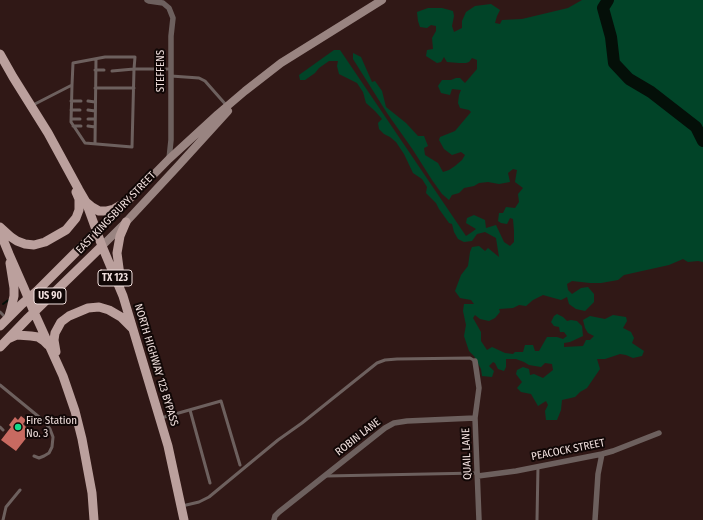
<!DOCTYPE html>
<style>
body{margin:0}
canvas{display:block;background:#301816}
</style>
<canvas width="703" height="520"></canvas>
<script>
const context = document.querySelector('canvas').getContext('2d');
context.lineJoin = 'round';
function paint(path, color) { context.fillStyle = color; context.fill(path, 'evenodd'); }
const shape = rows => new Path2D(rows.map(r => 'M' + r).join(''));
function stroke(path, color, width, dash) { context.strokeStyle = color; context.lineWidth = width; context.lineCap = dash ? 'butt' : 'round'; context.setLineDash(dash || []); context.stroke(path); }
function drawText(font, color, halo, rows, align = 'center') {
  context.font = font + ' "Fira Sans Condensed",sans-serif'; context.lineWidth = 4; context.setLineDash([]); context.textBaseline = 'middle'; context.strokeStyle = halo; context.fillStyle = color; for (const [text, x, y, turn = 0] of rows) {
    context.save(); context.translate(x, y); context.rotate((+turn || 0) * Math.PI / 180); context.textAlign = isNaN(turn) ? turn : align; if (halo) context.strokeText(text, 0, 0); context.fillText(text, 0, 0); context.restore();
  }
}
const green = shape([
 [582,0,703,0,703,262,698,261,688,262,683,259,669,265,624,275,618,280,601,283,590,283,572,281,567,284,568,290,572,294,581,288,588,287,594,294,594,302,585,311,576,309,569,304,567,297,561,300,543,295,533,300,526,306,519,305,513,308,499,309,500,312,495,318,489,321,480,319,475,315,473,318,481,332,481,341,487,350,492,347,505,353,513,354,515,352,523,352,525,345,533,345,535,351,539,351,547,337,557,337,563,339,567,336,564,332,560,332,559,327,554,326,551,322,554,316,557,314,563,317,567,321,571,320,577,321,582,326,583,336,570,342,564,343,564,347,583,346,586,340,590,340,594,336,588,333,585,328,583,320,590,316,605,319,613,315,626,317,627,321,623,328,631,332,634,338,632,343,644,351,642,356,633,358,626,355,620,354,605,359,597,359,600,369,587,388,580,392,575,397,562,400,561,410,557,420,546,420,545,411,548,405,546,401,538,406,531,394,521,392,517,388,522,382,516,374,517,370,523,367,529,369,530,375,534,374,543,378,553,370,552,364,545,363,541,367,529,365,524,362,516,359,506,359,506,367,504,371,498,369,495,363,493,362,489,366,494,371,492,377,482,376,481,369,474,356,469,351,464,336,466,325,463,311,464,304,474,304,471,300,460,298,455,291,461,275,468,266,470,252,472,247,479,246,485,251,488,248,499,257,496,238,485,232,477,234,472,241,464,242,458,239,454,232,452,224,449,223,439,209,436,203,426,193,427,187,422,179,413,173,404,154,396,142,390,137,384,134,379,129,378,123,382,119,375,111,366,103,363,92,357,83,339,74,337,66,338,61,329,61,319,68,315,73,305,80,300,80,299,75,334,50,340,50,466,236,472,232,476,229,466,223,467,218,474,215,485,220,486,228,496,225,504,242,510,246,514,242,514,231,513,219,510,218,507,224,501,223,498,221,499,213,503,213,506,207,515,208,519,202,518,194,523,188,515,182,517,170,513,169,508,173,510,182,499,184,488,182,479,183,474,186,464,188,459,193,452,195,449,200,442,194,432,180,413,150,387,113,353,59,353,53,361,57,372,82,375,81,382,91,386,107,406,123,418,136,424,136,428,146,424,148,425,155,438,163,443,172,449,170,455,166,462,160,465,155,461,152,452,155,444,149,439,140,440,137,455,131,471,112,469,110,460,108,458,103,459,95,461,90,452,89,450,95,441,93,438,86,442,80,451,80,456,78,460,78,465,83,477,69,477,60,472,58,469,62,466,63,459,63,447,62,444,57,441,62,437,63,426,56,427,50,433,49,432,38,436,31,436,26,431,25,427,28,420,27,418,21,417,12,428,8,442,8,453,11,454,16,452,26,454,32,462,28,462,21,466,12,475,6,491,4,500,10,497,16,495,23,500,24,502,20,522,19,568,8]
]);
const stream = shape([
 [3,304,7,301,9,300]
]);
const river = shape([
 [608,0,603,8,611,37,614,63,629,79,651,92,696,127,703,141]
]);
const building = shape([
 [21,416,26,420,23,424,31,432,16,451,1,440,11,427,9,425,15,417,18,420]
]);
const service = shape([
 [95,70,104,70],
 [171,76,199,78,205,81,227,106],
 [72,85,71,122,85,143,132,147,134,69,112,71],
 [95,88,134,88],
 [71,101,81,101],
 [88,101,95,102],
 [33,105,72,85,73,63,105,57,135,57,134,69,171,69],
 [71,110,80,110],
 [88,110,95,111],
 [71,119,80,119],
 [88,119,95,119],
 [73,126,81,126],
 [88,126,95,127],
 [95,144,96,59],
 [0,312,6,318],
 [0,385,44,421,50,429,53,437,52,447,49,453,44,456,39,458,34,456],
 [190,410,210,483],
 [161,418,221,401,240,465],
 [0,427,3,430],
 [326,476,478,473],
 [182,506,199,502,209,497,278,440,302,423,377,363,385,360,397,359,470,358,475,361],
 [3,520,6,507,20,490],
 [537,520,538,466]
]);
const minor = shape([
 [147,0,149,1,163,3,169,8,173,18,171,36,171,140,169,159],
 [475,361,479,388,475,418,479,520],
 [478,476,516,471,602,454,613,451,659,433],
 [274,520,275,516,279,512,385,428,394,423,407,421,475,418],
 [595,520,598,474,602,454]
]);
const secondary = shape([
 [96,232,117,212,169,159,218,114,245,91,281,63,382,0],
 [102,246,126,222,178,166,228,111]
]);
const primary = shape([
 [0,54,13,77,48,133,79,190,86,202,102,246,123,296,168,446,184,520],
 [86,202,92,207,99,211,106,211,114,209,128,201],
 [0,227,11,237,17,241,25,244,34,245,45,242,66,230,76,218,79,210,79,199,76,192],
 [0,232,9,254,24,288,34,312,63,376,75,411,82,439,92,493,94,520],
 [121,283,117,253,120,236,126,222],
 [9,316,11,309,14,296,14,288,10,263],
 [0,326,22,304,37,291,96,232],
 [8,339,17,335,31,336,38,337,44,341,48,345],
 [0,347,28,318,102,246],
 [56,352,54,340,55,333,61,322,69,316,88,308,99,307,109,310,121,317,132,328]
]);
const markers = [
 [18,427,4,"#12d98a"]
];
const shields = [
 [115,278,34],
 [50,296,32]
];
const shieldNames = [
 ["TX 123",115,278],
 ["US 90",50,296]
];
const streetNames = [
 ["STEFFENS",161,71,-90],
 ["EAST KINGSBURY STREET",116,213,-46],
 ["NORTH HIGHWAY 123 BYPASS",156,365,73],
 ["ROBIN LANE",358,437,-38],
 ["PEACOCK STREET",568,450,-11],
 ["QUAIL LANE",467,454,-92]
];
const poiNames = [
 ["Fire Station",26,421],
 ["No. 3",26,434]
];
paint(green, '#014428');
stroke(stream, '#040f08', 2);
stroke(river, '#040f08', 12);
paint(building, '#c86a61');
stroke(service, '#6d605e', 3);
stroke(minor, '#6d605e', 5.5);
stroke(secondary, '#998481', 8);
stroke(primary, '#bba09d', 9);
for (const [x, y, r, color] of markers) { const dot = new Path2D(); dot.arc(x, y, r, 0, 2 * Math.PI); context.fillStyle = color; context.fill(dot); stroke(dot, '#110706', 1.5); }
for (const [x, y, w] of shields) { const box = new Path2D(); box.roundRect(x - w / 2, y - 8, w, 16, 3); context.fillStyle = '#110706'; context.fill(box); stroke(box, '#f1e0de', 1); }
drawText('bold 10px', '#f1e0de', null, shieldNames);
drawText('11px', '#f1e0de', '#110706', streetNames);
drawText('11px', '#f1e0de', '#110706', poiNames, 'left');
</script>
